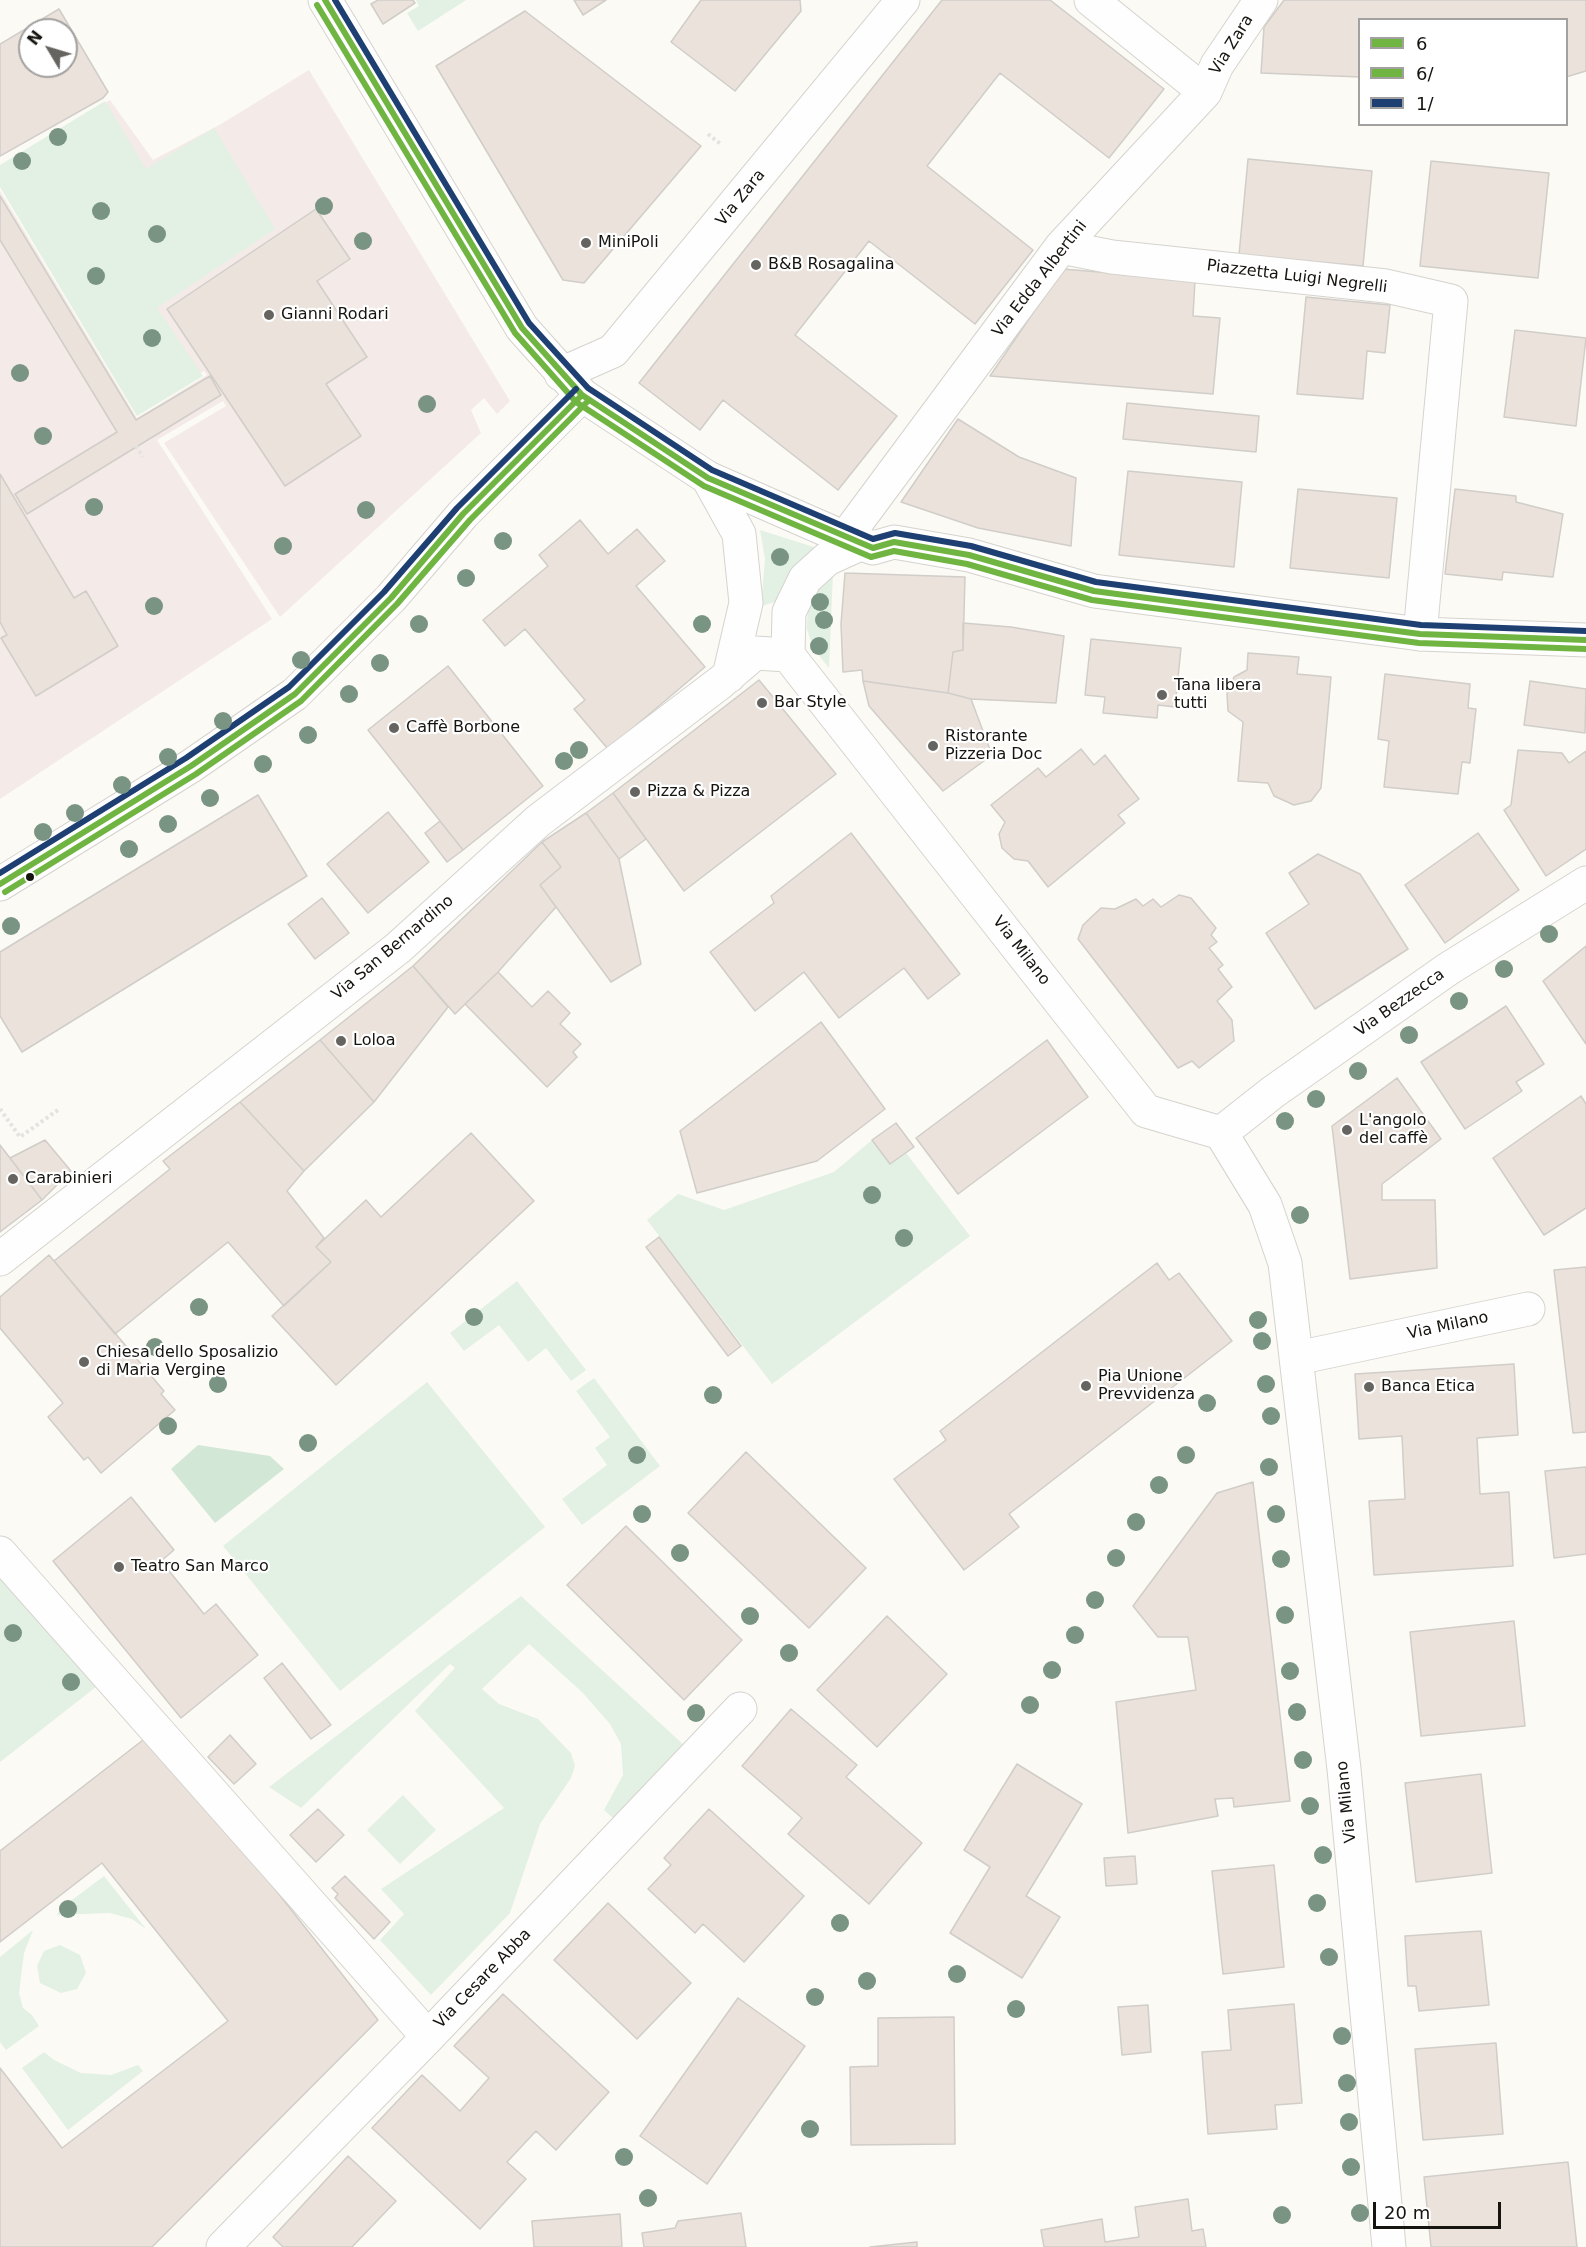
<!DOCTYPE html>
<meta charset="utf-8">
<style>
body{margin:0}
#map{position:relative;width:1586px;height:2247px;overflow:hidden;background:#fcfaf5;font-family:"DejaVu Sans",sans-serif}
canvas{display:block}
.legend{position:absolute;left:1358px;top:18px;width:210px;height:108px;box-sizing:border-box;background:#fff;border:2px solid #a2a19f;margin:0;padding:8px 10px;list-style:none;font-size:18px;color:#16140f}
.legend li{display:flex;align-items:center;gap:12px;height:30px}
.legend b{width:30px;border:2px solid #a2a19f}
.north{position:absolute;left:18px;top:18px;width:60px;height:60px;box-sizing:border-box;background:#fff;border:2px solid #a2a19f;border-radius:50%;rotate:308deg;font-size:16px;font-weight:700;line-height:24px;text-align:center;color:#16140f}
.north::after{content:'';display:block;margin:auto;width:21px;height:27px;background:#666460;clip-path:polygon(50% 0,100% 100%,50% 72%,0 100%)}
.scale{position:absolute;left:1373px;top:2202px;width:128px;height:27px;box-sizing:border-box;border:3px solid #16140f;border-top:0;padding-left:8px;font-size:18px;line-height:21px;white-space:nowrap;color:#16140f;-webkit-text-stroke:4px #fff;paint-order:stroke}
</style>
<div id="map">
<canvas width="1586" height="2247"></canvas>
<ul class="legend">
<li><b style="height:8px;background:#70b442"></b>6</li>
<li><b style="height:8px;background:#70b442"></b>6/</li>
<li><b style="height:8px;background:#1d3f72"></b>1/</li>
</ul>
<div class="north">N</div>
<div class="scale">20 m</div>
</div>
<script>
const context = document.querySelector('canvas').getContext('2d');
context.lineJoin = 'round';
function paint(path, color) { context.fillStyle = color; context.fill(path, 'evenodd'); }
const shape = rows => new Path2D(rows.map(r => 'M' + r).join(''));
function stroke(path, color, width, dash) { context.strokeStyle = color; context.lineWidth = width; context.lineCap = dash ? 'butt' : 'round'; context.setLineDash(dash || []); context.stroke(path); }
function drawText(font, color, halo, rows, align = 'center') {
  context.font = font + ' "DejaVu Sans",sans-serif'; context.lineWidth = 4.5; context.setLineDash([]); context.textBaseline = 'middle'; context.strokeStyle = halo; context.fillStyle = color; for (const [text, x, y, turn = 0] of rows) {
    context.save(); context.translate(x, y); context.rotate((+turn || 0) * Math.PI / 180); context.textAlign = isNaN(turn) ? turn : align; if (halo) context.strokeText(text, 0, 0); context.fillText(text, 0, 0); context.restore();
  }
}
const education = shape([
 [309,70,510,401,497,414,484,398,471,410,481,433,280,617,164,443,226,406,223,401,157,440,272,619,0,799,0,191,137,418,207,375,204,371,137,411,0,170,110,100,153,160,221,124]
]);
const green = shape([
 [416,0,466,0,418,31,407,13,419,6],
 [105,101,146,169,214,128,275,229,157,308,203,376,137,416,0,187,0,165],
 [760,530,820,549,804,559,787,576,775,602,761,606,765,559],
 [833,573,829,668,813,648,807,629,808,603,816,584],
 [872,1140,890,1164,906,1153,970,1236,772,1384,647,1220,678,1194,724,1210,834,1172],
 [517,1281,586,1370,571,1381,546,1348,528,1362,499,1325,464,1351,450,1333],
 [594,1378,660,1466,582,1525,562,1499,607,1465,595,1448,610,1437,576,1391],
 [427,1382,545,1527,340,1691,223,1546],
 [0,1579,96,1687,0,1762],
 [521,1596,685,1746,614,1819,604,1810,623,1775,621,1744,610,1724,583,1693,529,1644,482,1689,499,1704,538,1719,571,1753,575,1766,571,1778,540,1824,510,1913,431,1995,380,1940,404,1914,381,1889,504,1808,415,1711,455,1668,450,1664,301,1808,269,1787],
 [403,1795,436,1830,400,1864,367,1830],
 [104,1876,146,1929,132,1919,110,1913,57,1915,60,1909],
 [33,1930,24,1953,19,1993,23,2008,32,2015,39,2026,6,2050,0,2042,0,1957],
 [60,1945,80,1955,86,1973,77,1989,61,1993,40,1983,37,1966,44,1951],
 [44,2052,54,2060,81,2073,111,2075,138,2065,143,2071,68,2130,22,2068]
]);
const forest = shape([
 [198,1445,270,1456,284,1469,215,1523,171,1469]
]);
const building = shape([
 [378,0,413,0,415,3,383,24,371,4,378,0],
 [574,0,606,0,583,15,574,0],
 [701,0,800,0,801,11,735,91,671,42,701,0],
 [942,0,1050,0,1164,89,1109,158,1000,73,927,166,1033,250,975,324,869,241,795,335,897,416,838,490,723,400,700,430,639,383,942,0],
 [1284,0,1586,0,1586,71,1566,77,1566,20,1360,20,1360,77,1261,73,1264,27,1284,0],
 [59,9,108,92,103,98,0,156,0,44,59,9],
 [30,30,66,30,66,66,30,66,30,30],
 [525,11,701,146,584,283,563,280,436,66,525,11],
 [1248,159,1372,171,1363,266,1239,255,1248,159],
 [1431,161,1549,173,1538,278,1420,266,1431,161],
 [0,196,136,420,210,376,221,395,27,514,15,494,117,432,0,240,0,196],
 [316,209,350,259,317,281,367,357,326,384,361,436,285,486,167,309,316,209],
 [1063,269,1195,280,1193,316,1220,318,1213,394,990,376,1063,269],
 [1306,297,1390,305,1385,353,1367,351,1363,399,1297,394,1306,297],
 [1515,330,1586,338,1576,426,1504,417,1515,330],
 [1127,403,1259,416,1256,452,1123,439,1127,403],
 [958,419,1019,457,1076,478,1071,546,978,528,901,502,958,419],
 [1128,471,1242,482,1234,567,1119,555,1128,471],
 [0,474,74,598,86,591,118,646,36,696,1,638,7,635,0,622,0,474],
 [1298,489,1397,498,1389,578,1290,568,1298,489],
 [1455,489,1516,496,1516,502,1563,514,1553,577,1503,572,1502,580,1445,574,1455,489],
 [580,520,608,554,637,529,665,561,636,586,705,667,608,749,574,709,585,700,525,629,505,646,483,620,548,566,539,555,580,520],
 [845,573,965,577,963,650,953,652,948,693,863,681,862,670,843,672,841,624,845,573],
 [963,623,1011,627,1064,636,1056,703,971,699,948,693,953,652,963,650,963,623],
 [1091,639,1181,648,1175,707,1158,705,1157,718,1103,713,1105,697,1085,695,1091,639],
 [1248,653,1299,657,1297,674,1331,677,1321,788,1311,801,1294,805,1274,796,1268,783,1238,781,1243,722,1228,711,1227,693,1234,677,1247,670,1248,653],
 [448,666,543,786,463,850,368,730,448,666],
 [1385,674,1470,684,1468,708,1476,709,1470,763,1462,762,1458,794,1384,787,1389,741,1378,739,1385,674],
 [759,680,836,774,684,891,613,793,759,680],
 [863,681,948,693,971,699,992,755,943,791,869,706,863,681],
 [1530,681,1586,689,1585,733,1524,725,1530,681],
 [1081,749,1094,765,1105,755,1139,799,1118,815,1125,823,1048,887,1028,861,1014,859,1002,848,999,834,1005,822,991,805,1038,768,1046,777,1081,749],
 [1518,750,1562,753,1569,763,1586,751,1586,849,1546,876,1504,810,1511,805,1518,750],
 [613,793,646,839,619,859,586,813,613,793],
 [258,795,307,876,22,1052,0,1016,0,952,258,795],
 [388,812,429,862,368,913,327,864,388,812],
 [586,813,619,859,641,964,611,982,540,885,561,867,542,842,586,813],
 [440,821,463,850,447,862,425,833,440,821],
 [851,833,960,974,928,999,904,968,839,1018,804,972,755,1011,710,952,774,903,771,896,851,833],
 [1478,833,1519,890,1445,943,1405,885,1478,833],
 [542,842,561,867,540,885,556,907,498,972,455,1014,413,966,542,842],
 [1318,854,1360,874,1408,949,1315,1009,1266,933,1309,904,1289,873,1318,854],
 [1179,895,1191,898,1216,928,1211,935,1217,942,1209,948,1223,965,1218,969,1232,987,1217,1001,1232,1020,1234,1041,1199,1068,1192,1061,1178,1068,1078,939,1083,925,1101,908,1115,909,1136,899,1143,906,1153,899,1161,907,1179,895],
 [322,898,349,933,315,959,288,924,322,898],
 [1586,946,1586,1044,1543,981,1586,946],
 [413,966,448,1007,374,1102,320,1040,413,966],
 [498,972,532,1007,548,991,570,1013,560,1024,581,1044,573,1052,577,1057,547,1087,465,1004,498,972],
 [1506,1006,1544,1064,1516,1082,1522,1091,1465,1129,1421,1062,1506,1006],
 [821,1022,885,1109,817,1161,697,1193,680,1131,821,1022],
 [320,1040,374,1102,304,1171,240,1102,320,1040],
 [1047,1040,1088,1097,958,1194,916,1138,1047,1040],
 [1397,1078,1441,1139,1382,1184,1382,1200,1435,1200,1437,1268,1350,1279,1332,1126,1397,1078],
 [1581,1096,1586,1104,1586,1208,1544,1235,1493,1158,1581,1096],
 [240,1102,304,1171,287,1191,324,1238,316,1247,331,1262,284,1306,228,1242,115,1334,54,1261,170,1169,163,1161,240,1102],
 [896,1123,914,1147,890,1164,872,1140,896,1123],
 [471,1133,534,1201,336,1385,272,1316,331,1262,316,1247,366,1200,381,1217,471,1133],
 [45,1140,71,1171,42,1200,10,1158,45,1140],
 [0,1145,42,1200,0,1232,0,1145],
 [659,1237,741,1346,728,1356,646,1247,659,1237],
 [49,1255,164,1391,161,1394,175,1410,101,1473,88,1457,84,1460,48,1417,63,1403,0,1328,0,1297,49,1255],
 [1157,1263,1169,1280,1179,1273,1232,1341,1009,1514,1019,1527,964,1570,894,1479,946,1440,940,1431,1157,1263],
 [1586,1267,1586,1432,1573,1433,1554,1270,1586,1267],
 [1514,1364,1518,1435,1477,1438,1480,1494,1509,1492,1513,1566,1374,1575,1369,1501,1405,1499,1402,1436,1359,1439,1355,1374,1514,1364],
 [746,1452,866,1568,809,1628,688,1513,746,1452],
 [1586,1467,1586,1554,1554,1558,1545,1471,1586,1467],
 [1253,1482,1290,1801,1234,1807,1233,1798,1215,1799,1218,1816,1128,1833,1116,1702,1196,1690,1188,1637,1158,1637,1133,1606,1217,1493,1253,1482],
 [131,1497,174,1550,161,1561,204,1614,216,1604,258,1655,181,1718,53,1561,131,1497],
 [626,1526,742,1640,684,1700,567,1585,626,1526],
 [887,1616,947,1674,877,1747,817,1690,887,1616],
 [1514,1621,1525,1726,1421,1736,1410,1632,1514,1621],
 [282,1663,331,1725,311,1739,264,1678,282,1663],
 [791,1709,857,1765,846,1777,922,1843,869,1904,788,1834,802,1818,742,1766,791,1709],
 [152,1733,378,2020,152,2247,0,2247,0,2068,62,2148,228,2021,102,1863,0,1942,0,1851,152,1733],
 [230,1735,256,1764,234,1784,208,1757,230,1735],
 [1017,1764,1082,1804,1026,1896,1060,1917,1022,1978,950,1933,990,1867,964,1850,1017,1764],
 [1481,1774,1492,1873,1416,1882,1405,1783,1481,1774],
 [318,1809,344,1835,316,1862,290,1835,318,1809],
 [709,1809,804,1896,744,1962,703,1924,695,1933,648,1889,671,1865,664,1858,709,1809],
 [1135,1856,1137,1884,1106,1886,1104,1858,1135,1856],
 [1274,1865,1284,1967,1223,1974,1212,1871,1274,1865],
 [345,1876,390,1922,374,1939,335,1898,338,1894,332,1888,345,1876],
 [608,1903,691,1983,637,2039,554,1960,608,1903],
 [1481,1931,1489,2005,1419,2011,1416,1986,1408,1986,1405,1936,1481,1931],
 [503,1994,609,2092,556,2150,536,2131,507,2162,526,2179,480,2229,372,2128,422,2075,460,2111,489,2078,454,2046,503,1994],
 [738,1998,805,2046,707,2184,640,2136,738,1998],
 [1294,2004,1302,2103,1275,2105,1277,2129,1208,2134,1202,2052,1231,2050,1228,2010,1294,2004],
 [1148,2005,1151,2052,1122,2055,1118,2007,1148,2005],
 [954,2017,955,2144,851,2145,850,2067,878,2066,878,2018,954,2017],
 [1496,2043,1503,2134,1423,2140,1415,2049,1496,2043],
 [348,2156,396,2201,352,2247,283,2247,273,2237,348,2156],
 [1568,2162,1577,2247,1431,2247,1424,2177,1568,2162],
 [1188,2199,1192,2231,1203,2229,1206,2247,1044,2247,1041,2230,1102,2219,1105,2242,1139,2237,1135,2207,1188,2199],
 [741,2213,746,2247,644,2247,642,2233,675,2228,678,2221,741,2213],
 [620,2214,622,2247,534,2247,532,2221,620,2214],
 [917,2242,917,2247,870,2247,917,2242]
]);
const path = shape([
 [708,134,722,145],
 [136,446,143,457],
 [0,1109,20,1137,58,1110]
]);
const minor = shape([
 [1091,0,1205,92],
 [1061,247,1112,257,1386,286,1451,301,1420,634],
 [561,374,613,351,903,0],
 [708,478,739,534,746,603,729,676],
 [845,538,1061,247,1205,92,1217,65,1261,0],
 [860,544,827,559,805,579,789,612,788,655,1146,1111,1221,1133,1265,1205,1285,1263,1344,1769,1389,2247],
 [1221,1133,1273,1092,1448,969,1586,883],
 [0,1259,398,948,538,821,721,682,755,653,788,655],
 [1297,1358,1528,1309],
 [0,1553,428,2037],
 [223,2247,428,2037,740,1709]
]);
const major = shape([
 [325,0,522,328,582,395,708,478,845,538,873,548,894,542,969,555,1094,591,1420,634,1586,640],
 [0,884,191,766,295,694,391,598,463,514,582,395]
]);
const bus1 = shape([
 [325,0,522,328,582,395,708,478,873,548,894,542,969,555,1094,591,1420,634,1586,640],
 [0,884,191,766,295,694,391,598,463,514,582,395]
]);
const bus2 = shape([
 [317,5,515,333,576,402,704,486,871,557,894,551,967,564,1092,600,1419,643,1586,649],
 [5,892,196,774,301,701,397,604,470,520,588,401]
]);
const bus3 = shape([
 [335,0,529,323,588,388,712,470,873,539,895,533,971,546,1096,582,1421,625,1586,631],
 [0,873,186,758,289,687,384,592,457,508,576,389]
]);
const trees = [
 [58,137],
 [22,161],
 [324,206],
 [101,211],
 [157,234],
 [363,241],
 [96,276],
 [152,338],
 [20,373],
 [427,404],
 [43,436],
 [94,507],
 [366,510],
 [503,541],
 [283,546],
 [780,557],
 [466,578],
 [820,602],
 [154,606],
 [824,620],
 [419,624],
 [702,624],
 [819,646],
 [301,660],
 [380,663],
 [349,694],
 [223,721],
 [308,735],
 [579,750],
 [168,757],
 [564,761],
 [263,764],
 [122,785],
 [210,798],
 [75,813],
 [168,824],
 [43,832],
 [129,849],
 [11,926],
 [1549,934],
 [1504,969],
 [1459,1001],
 [1409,1035],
 [1358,1071],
 [1316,1099],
 [1285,1121],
 [872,1195],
 [1300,1215],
 [904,1238],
 [199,1307],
 [474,1317],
 [1258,1320],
 [1262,1341],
 [155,1347],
 [218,1384],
 [1266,1384],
 [713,1395],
 [1207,1403],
 [1271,1416],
 [168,1426],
 [308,1443],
 [637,1455],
 [1186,1455],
 [1269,1467],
 [1159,1485],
 [642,1514],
 [1276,1514],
 [1136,1522],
 [680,1553],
 [1116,1558],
 [1281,1559],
 [1095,1600],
 [1285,1615],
 [750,1616],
 [13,1633],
 [1075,1635],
 [789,1653],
 [1052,1670],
 [1290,1671],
 [71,1682],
 [1030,1705],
 [1297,1712],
 [696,1713],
 [1303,1760],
 [1310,1806],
 [1323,1855],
 [1317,1903],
 [68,1909],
 [840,1923],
 [1329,1957],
 [957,1974],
 [867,1981],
 [815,1997],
 [1016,2009],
 [1342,2036],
 [1347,2083],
 [1349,2122],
 [810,2129],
 [624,2157],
 [1351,2167],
 [648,2198],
 [1360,2213],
 [1282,2215]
];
const markers = [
 [586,243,6,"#666460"],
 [756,265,6,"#666460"],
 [269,315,6,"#666460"],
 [1162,695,6,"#666460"],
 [762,703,6,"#666460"],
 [394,728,6,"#666460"],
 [933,746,6,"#666460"],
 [635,792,6,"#666460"],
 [30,877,5,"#16140f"],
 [341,1041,6,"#666460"],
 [1347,1130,6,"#666460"],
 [13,1179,6,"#666460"],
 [84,1362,6,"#666460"],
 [1086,1386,6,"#666460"],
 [1369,1387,6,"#666460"],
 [119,1567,6,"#666460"]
];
const streetNames = [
 ["Via Zara",1232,45,-58],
 ["Via Zara",741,198,-51],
 ["Piazzetta Luigi Negrelli",1297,277,7],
 ["Via Edda Albertini",1040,279,-52],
 ["Via San Bernardino",393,948,-40],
 ["Via Milano",1021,951,52],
 ["Via Bezzecca",1400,1003,-35],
 ["Via Milano",1448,1326,-12],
 ["Via Milano",1347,1802,-96],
 ["Via Cesare Abba",483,1979,-46]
];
const poiNames = [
 ["MiniPoli",598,243],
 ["B&B Rosagalina",768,265],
 ["Gianni Rodari",281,315],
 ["Tana libera",1174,686],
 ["tutti",1174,704],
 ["Bar Style",774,703],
 ["Caffè Borbone",406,728],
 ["Ristorante",945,737],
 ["Pizzeria Doc",945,755],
 ["Pizza & Pizza",647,792],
 ["Loloa",353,1041],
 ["L'angolo",1359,1121],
 ["del caffè",1359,1139],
 ["Carabinieri",25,1179],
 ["Chiesa dello Sposalizio",96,1353],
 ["di Maria Vergine",96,1371],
 ["Pia Unione",1098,1377],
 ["Prevvidenza",1098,1395],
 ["Banca Etica",1381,1387],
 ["Teatro San Marco",131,1567]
];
paint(education, '#f4eae8');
paint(green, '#e2f1e3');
paint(forest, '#d2e7d6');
paint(building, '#eae2db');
stroke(building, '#d1cdc9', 1.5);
stroke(minor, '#d5d3ce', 35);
stroke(major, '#d5d3ce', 35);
stroke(path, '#e3e3e1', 4, [3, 3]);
stroke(minor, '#fffefe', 33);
stroke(major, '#fffefe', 33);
stroke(bus1, '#70b442', 6);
stroke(bus2, '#70b442', 6);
stroke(bus3, '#1d3f72', 6);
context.fillStyle = '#7a9483';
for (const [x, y] of trees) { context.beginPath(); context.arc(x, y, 9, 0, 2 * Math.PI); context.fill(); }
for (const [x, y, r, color] of markers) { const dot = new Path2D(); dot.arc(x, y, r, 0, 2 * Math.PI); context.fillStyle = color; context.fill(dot); stroke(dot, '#fff', 2); }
drawText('16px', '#16140f', '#fff', streetNames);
drawText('16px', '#16140f', '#fff', poiNames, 'left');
</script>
